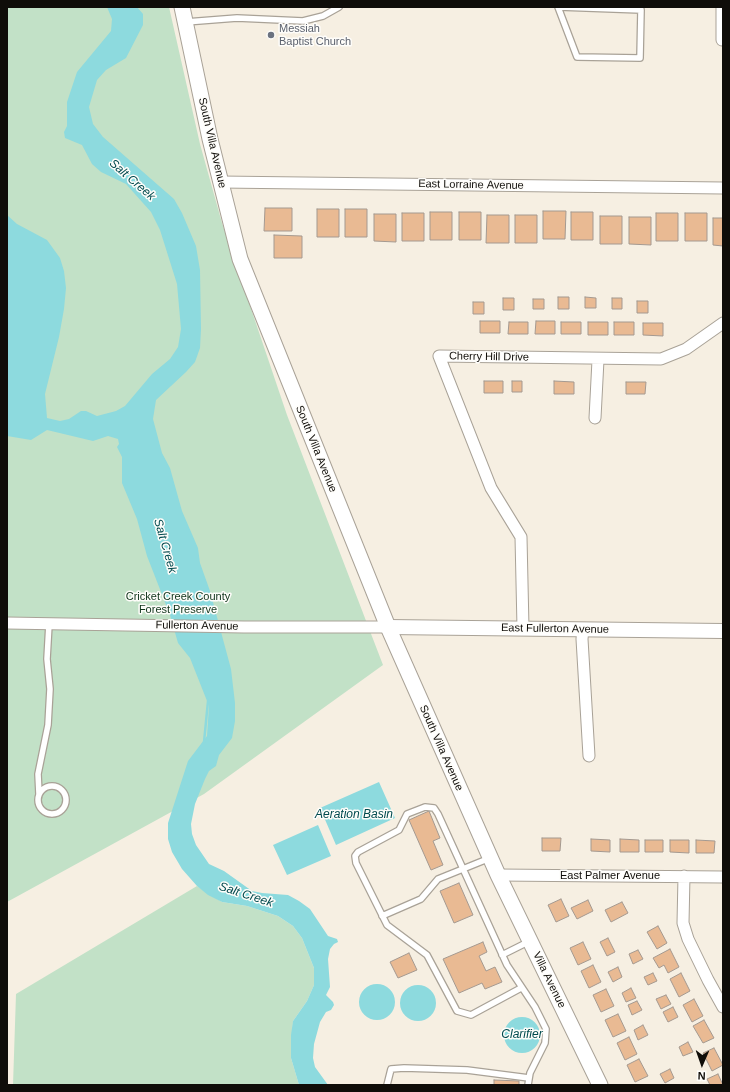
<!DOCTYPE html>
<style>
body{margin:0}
#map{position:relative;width:730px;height:1092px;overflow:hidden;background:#f6efe2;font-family:Arial,sans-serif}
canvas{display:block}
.frame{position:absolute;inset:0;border:8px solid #0f0d09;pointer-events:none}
.north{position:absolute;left:682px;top:1044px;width:40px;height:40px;-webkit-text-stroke:3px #fefdfa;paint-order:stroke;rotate:182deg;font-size:11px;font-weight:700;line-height:16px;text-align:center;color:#0f0d09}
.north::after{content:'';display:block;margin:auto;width:14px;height:18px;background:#0f0d09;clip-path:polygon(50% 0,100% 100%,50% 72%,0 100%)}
</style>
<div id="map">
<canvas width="730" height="1092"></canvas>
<div class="frame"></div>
<div class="north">N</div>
</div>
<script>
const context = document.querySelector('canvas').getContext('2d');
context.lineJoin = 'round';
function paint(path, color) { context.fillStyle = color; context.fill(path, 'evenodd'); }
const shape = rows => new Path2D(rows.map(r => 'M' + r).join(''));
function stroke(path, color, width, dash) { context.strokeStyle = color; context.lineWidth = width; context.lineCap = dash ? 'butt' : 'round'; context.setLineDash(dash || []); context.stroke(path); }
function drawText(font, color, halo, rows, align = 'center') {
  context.font = font + ' Arial,sans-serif'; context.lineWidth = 3; context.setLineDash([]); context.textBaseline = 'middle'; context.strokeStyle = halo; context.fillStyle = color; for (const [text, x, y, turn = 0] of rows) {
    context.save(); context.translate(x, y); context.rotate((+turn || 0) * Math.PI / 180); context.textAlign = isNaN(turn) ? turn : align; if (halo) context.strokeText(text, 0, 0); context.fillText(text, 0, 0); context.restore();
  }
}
const green = shape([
 [7,7,169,7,200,144,222,223,287,415,383,665,204,794,7,902],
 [197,886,222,902,247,906,278,916,293,926,302,938,314,968,314,985,307,1001,293,1021,291,1058,299,1085,13,1085,16,994]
]);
const water = shape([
 [107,7,137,7,143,14,143,25,126,58,106,70,97,80,89,107,93,124,103,137,174,199,182,213,196,246,200,270,201,329,200,348,195,362,186,372,156,400,153,419,162,453,170,468,182,511,198,548,200,563,210,591,231,669,235,703,235,721,232,738,219,755,216,766,209,771,205,779,195,804,191,824,192,834,196,845,209,864,224,871,252,891,262,893,288,895,299,901,310,909,328,936,337,939,338,942,334,944,330,949,328,959,330,987,326,995,333,1002,334,1005,331,1010,326,1012,320,1022,314,1044,313,1058,315,1067,328,1085,299,1085,291,1058,291,1035,293,1021,307,1001,314,985,314,968,302,938,293,926,278,916,247,906,222,902,208,895,197,886,182,869,172,852,168,839,168,823,188,761,207,736,209,706,190,658,178,643,170,615,147,556,137,519,122,483,122,457,117,447,119,444,118,439,108,436,93,441,47,430,31,440,7,436,7,215,17,224,47,240,60,258,64,271,66,288,64,309,59,337,45,394,47,418,60,421,69,419,81,411,86,411,97,416,116,411,125,406,152,374,170,359,178,347,181,329,177,284,160,230,151,212,126,184,101,172,92,164,82,145,65,138,64,132,67,126,67,102,77,72,111,31,112,19],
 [379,782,395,818,336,845,320,808],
 [318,825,331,856,287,875,273,845],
 '359 1002a18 18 0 1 1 36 0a18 18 0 1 1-36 0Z',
 '400 1003a18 18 0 1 1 36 0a18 18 0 1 1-36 0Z',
 '504 1035a18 18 0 1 1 36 0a18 18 0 1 1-36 0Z'
]);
const stream = shape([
 [204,742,208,701]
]);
const building = shape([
 [265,208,292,208,292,231,264,231,265,208],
 [317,209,339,209,339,237,317,237,317,209],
 [345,209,367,209,367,237,345,237,345,209],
 [543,211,566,211,565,239,543,239,543,211],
 [430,212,452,212,452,240,430,240,430,212],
 [459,212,481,212,481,240,459,240,459,212],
 [571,212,593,212,593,240,571,240,571,212],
 [402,213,424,213,424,241,402,241,402,213],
 [656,213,678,213,678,241,656,241,656,213],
 [685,213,707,213,707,241,685,241,685,213],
 [374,214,396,214,396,242,374,241,374,214],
 [487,215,509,215,509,243,486,243,487,215],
 [515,215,537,215,537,243,515,243,515,215],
 [600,216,622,216,622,244,600,244,600,216],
 [629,217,651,217,651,245,629,244,629,217],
 [713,218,723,218,723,246,713,245,713,218],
 [274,235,302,236,302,258,274,258,274,235],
 [558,297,569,297,569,309,558,309,558,297],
 [585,297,596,298,596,308,585,308,585,297],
 [503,298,514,298,514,310,503,310,503,298],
 [612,298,622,298,622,309,612,309,612,298],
 [533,299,544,299,544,309,533,309,533,299],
 [637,301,648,301,648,313,637,313,637,301],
 [473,302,484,302,484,314,473,314,473,302],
 [480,321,500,321,500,333,480,333,480,321],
 [536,321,555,321,555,334,535,334,536,321],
 [509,322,528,322,528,334,508,334,509,322],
 [561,322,581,322,581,334,561,334,561,322],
 [588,322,608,322,608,335,588,335,588,322],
 [614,322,634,322,634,335,614,335,614,322],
 [643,323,663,323,663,336,643,335,643,323],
 [484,381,503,381,503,393,484,393,484,381],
 [512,381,522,381,522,392,512,392,512,381],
 [554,381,574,382,574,394,554,394,554,381],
 [626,382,646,382,645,394,626,394,626,382],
 [429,811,440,838,433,841,443,865,431,870,409,820,429,811],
 [542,838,561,838,560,851,542,851,542,838],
 [591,839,610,840,610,852,591,851,591,839],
 [620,839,639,840,639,852,620,852,620,839],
 [645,840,663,840,663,852,645,852,645,840],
 [670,840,689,840,689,853,670,852,670,840],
 [696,840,715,841,714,853,696,853,696,840],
 [459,883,473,915,454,923,440,891,459,883],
 [561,899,569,916,556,922,548,905,561,899],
 [588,900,593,911,577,919,571,908,588,900],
 [622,902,628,913,611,922,605,910,622,902],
 [658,926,667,943,657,949,647,932,658,926],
 [608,938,615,952,607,956,600,942,608,938],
 [483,942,487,952,479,956,486,971,495,967,502,982,485,989,482,983,459,993,443,959,483,942],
 [583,942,591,959,578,965,570,948,583,942],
 [670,949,679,967,668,973,664,965,659,968,653,958,670,949],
 [638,950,643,959,633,964,629,954,638,950],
 [409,953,417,970,398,978,390,962,409,953],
 [593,965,601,982,589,988,581,971,593,965],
 [618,967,622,977,613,982,608,972,618,967],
 [653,973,657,981,648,985,644,977,653,973],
 [681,973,690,991,679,997,670,979,681,973],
 [631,988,636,998,626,1002,622,993,631,988],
 [606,989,614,1006,601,1012,593,995,606,989],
 [666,995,671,1004,661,1009,656,999,666,995],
 [694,999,703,1016,692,1022,683,1005,694,999],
 [637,1001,642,1010,632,1015,628,1005,637,1001],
 [673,1007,678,1017,668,1022,663,1012,673,1007],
 [618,1014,626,1031,613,1037,605,1020,618,1014],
 [704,1020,714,1038,703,1043,693,1026,704,1020],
 [643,1025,648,1035,638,1040,634,1030,643,1025],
 [629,1037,637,1054,625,1060,617,1043,629,1037],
 [688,1042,693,1052,683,1056,679,1047,688,1042],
 [714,1048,723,1065,712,1071,703,1053,714,1048],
 [639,1059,648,1076,635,1082,627,1065,639,1059],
 [670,1069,674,1078,665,1083,660,1074,670,1069],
 [718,1074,723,1085,710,1085,707,1079,718,1074],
 [494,1080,519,1081,519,1085,494,1085,494,1080]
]);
const service = shape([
 [558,7,577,57,640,58,641,10,559,7],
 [186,22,237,18,303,21,323,16,339,7],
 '38 800a14 14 0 1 1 28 0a14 14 0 1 1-28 0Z',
 [39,794,38,774,48,725,50,689,47,659,49,624],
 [382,916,421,899,438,879,490,858],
 [502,955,530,941],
 [521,988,471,1015,457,1011,427,955,387,925,356,863,355,856,358,852,399,830,407,814,425,807,434,808,438,814,507,965,535,1007,546,1029,545,1043,530,1073,528,1085],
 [387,1085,391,1069,404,1068,467,1070,529,1078]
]);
const minor = shape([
 [722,40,722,7],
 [220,182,723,188],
 [595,418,598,360],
 [7,623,244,627,388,627],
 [523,628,521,537,491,488,439,356,661,359,686,349,723,323],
 [583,629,582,639,589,756],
 [498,875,723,877],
 [684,876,683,923,688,939,708,980,723,1007]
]);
const tertiary = shape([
 [388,627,723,631]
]);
const secondary = shape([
 [182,7,210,139,240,259,388,627,498,875,600,1085]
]);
const markers = [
 [271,35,4,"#6b7280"]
];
const worshipNames = [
 ["Messiah",279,29],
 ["Baptist Church",279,42]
];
const streetNames = [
 ["South Villa Avenue",212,143,77],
 ["East Lorraine Avenue",471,185,1],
 ["Cherry Hill Drive",489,357,1],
 ["South Villa Avenue",316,449,68],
 ["Fullerton Avenue",197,626,1],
 ["East Fullerton Avenue",555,629,1],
 ["South Villa Avenue",441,748,66],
 ["East Palmer Avenue",610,876],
 ["Villa Avenue",549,980,64]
];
const parkNames = [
 ["Cricket Creek County",178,597],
 ["Forest Preserve",178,610]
];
const waterNames = [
 ["Salt Creek",132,180,41],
 ["Salt Creek",165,546,74],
 ["Aeration Basin",354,815],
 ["Salt Creek",246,895,18],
 ["Clarifier",522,1035]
];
paint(green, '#c2e1c7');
paint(water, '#8ddade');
stroke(stream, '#8ddade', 2.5);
paint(building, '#e9ba93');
stroke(building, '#a49990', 1);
stroke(service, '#a9a297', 8);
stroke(minor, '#a9a297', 13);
stroke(tertiary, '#a9a297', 16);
stroke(secondary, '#a9a297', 17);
stroke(service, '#fff', 5.5);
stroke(minor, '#fff', 11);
stroke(tertiary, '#fff', 14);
stroke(secondary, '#fff', 15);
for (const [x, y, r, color] of markers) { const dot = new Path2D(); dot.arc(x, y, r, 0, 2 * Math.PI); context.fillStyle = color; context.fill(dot); stroke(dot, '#fefdfa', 1.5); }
drawText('11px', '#5b616d', '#fefdfa', worshipNames, 'left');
drawText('11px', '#0f0d09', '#fefdfa', streetNames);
drawText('11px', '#0f341a', '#fefdfa', parkNames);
drawText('italic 12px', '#004a4e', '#fefdfa', waterNames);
</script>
